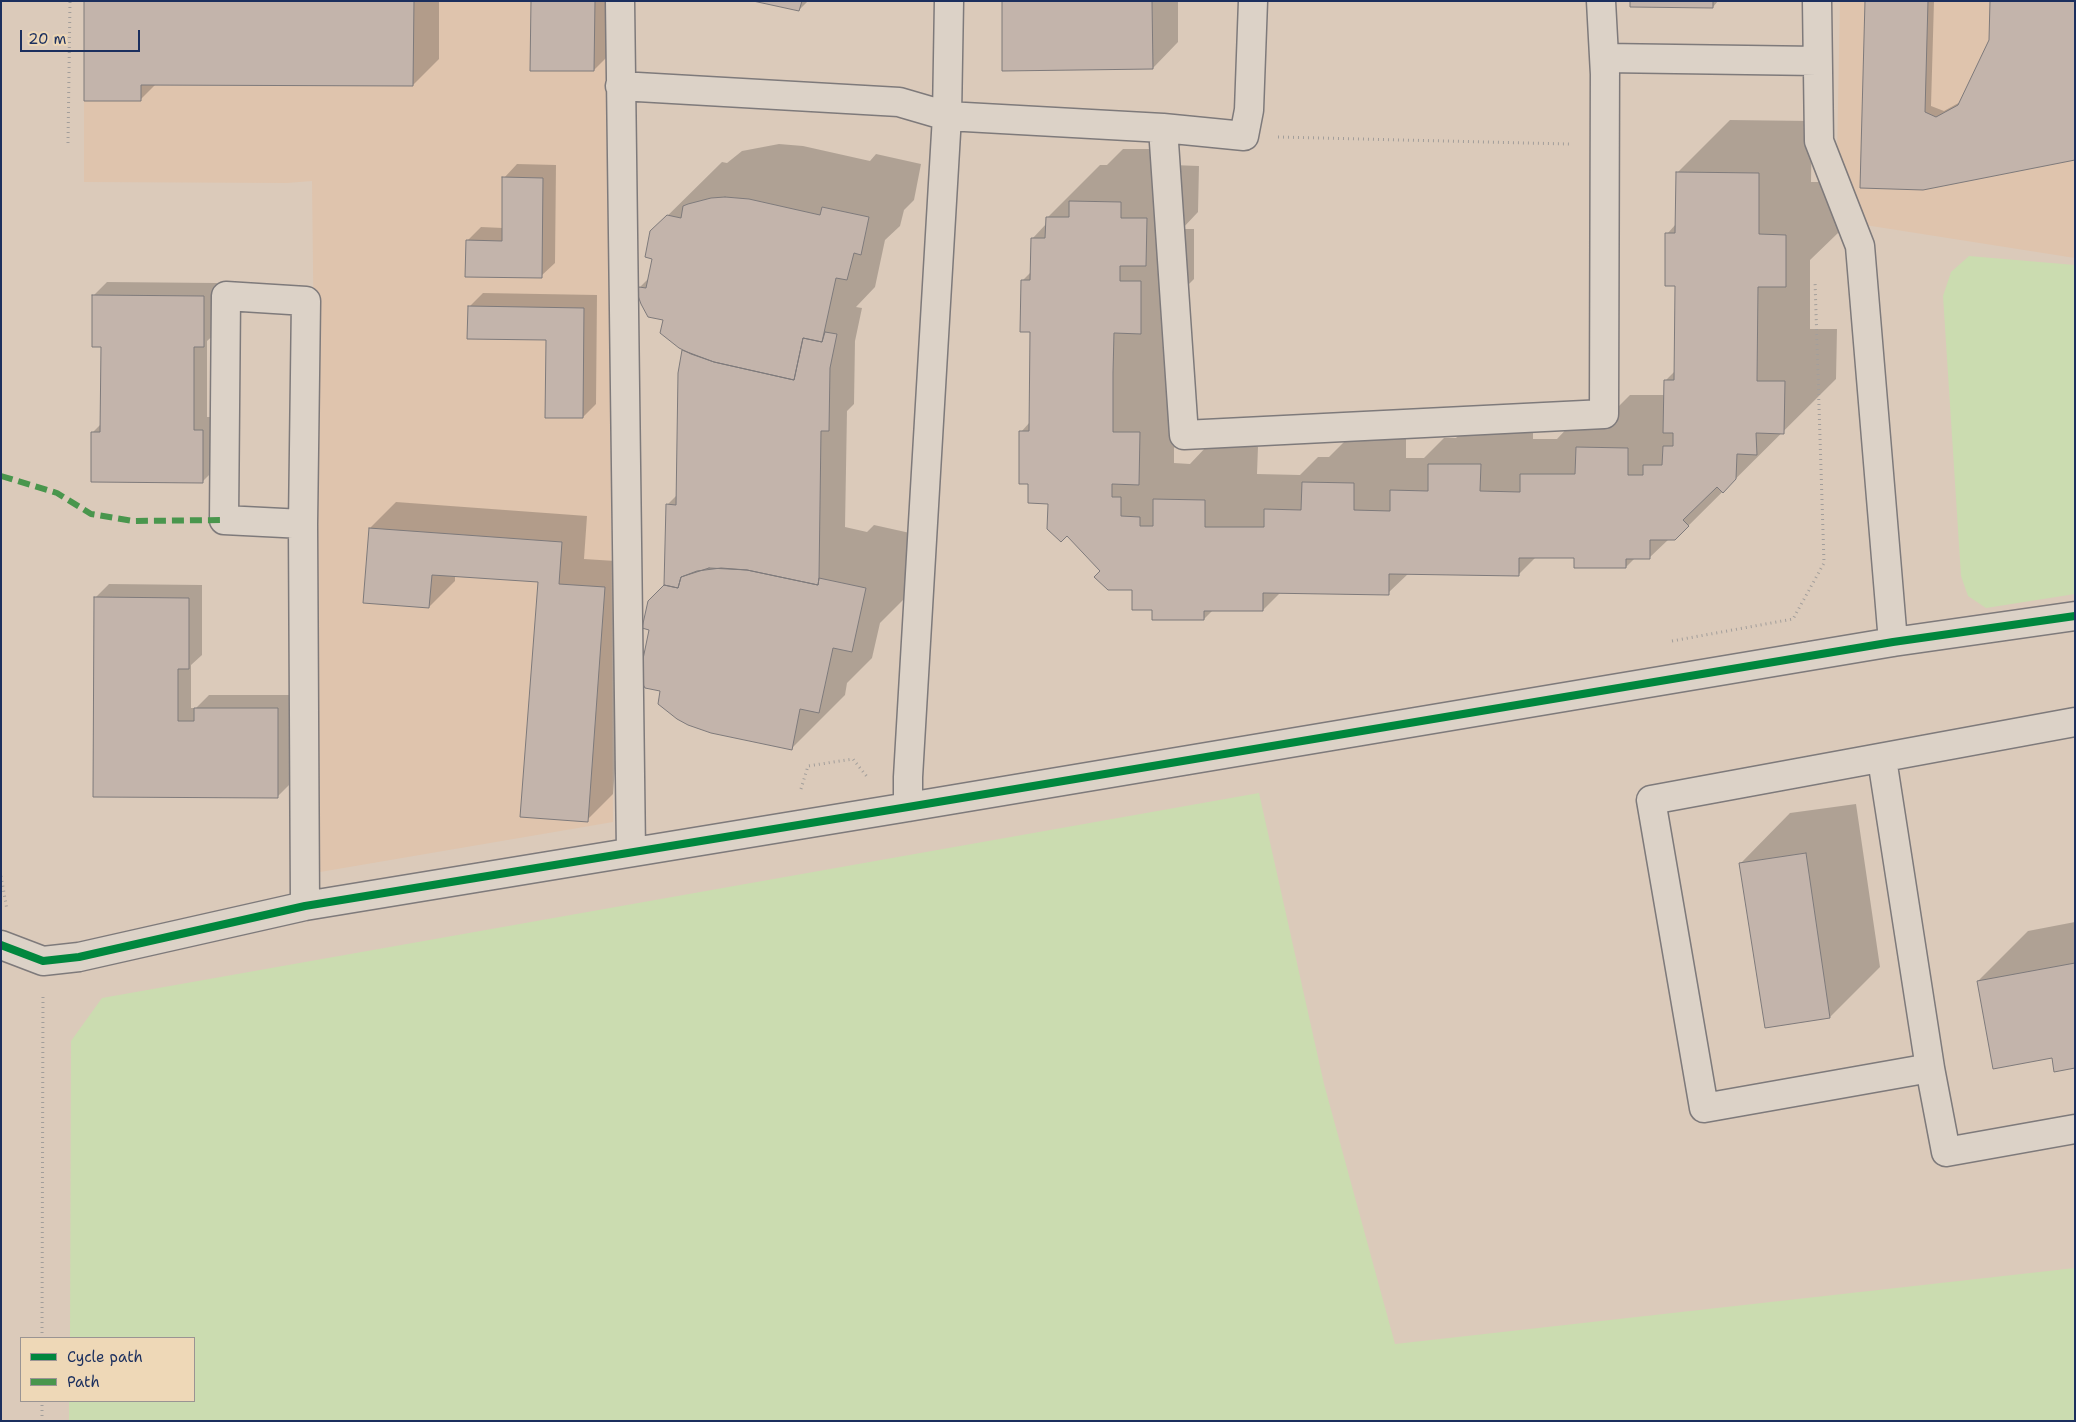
<!DOCTYPE html>
<style>
body{margin:0}
#map{position:relative;width:2076px;height:1422px;overflow:hidden;background:#dbcaba;font-family:"Shantell Sans",sans-serif}
canvas{display:block}
.frame{position:absolute;inset:0;border:2px solid #1b2f5e;pointer-events:none}
.legend{position:absolute;left:20px;top:1337px;width:175px;height:65px;box-sizing:border-box;background:#eed8b7;border:1px solid #9a9493;margin:0;padding:6px 9px;list-style:none;font-size:15px;color:#1b2f5e}
.legend li{display:flex;align-items:center;gap:10px;height:25px}
.legend b{width:25px;border:1px solid #9a9493}
.scale{position:absolute;left:20px;top:30px;width:120px;height:22px;box-sizing:border-box;border:2px solid #1b2f5e;border-top:0;padding-left:6px;font-size:15px;line-height:18px;white-space:nowrap;color:#1b2f5e;-webkit-text-stroke:4px #eed8b7;paint-order:stroke}
</style>
<div id="map">
<canvas width="2076" height="1422"></canvas>
<div class="frame"></div>
<ul class="legend">
<li><b style="height:6px;background:#00873e"></b>Cycle path</li>
<li><b style="height:6px;background:#49964d"></b>Path</li>
</ul>
<div class="scale">20 m</div>
</div>
<script>
const context = document.querySelector('canvas').getContext('2d');
context.lineJoin = 'round';
function paint(path, color) { context.fillStyle = color; context.fill(path, 'evenodd'); }
const shape = rows => new Path2D(rows.map(r => 'M' + r).join(''));
function stroke(path, color, width, dash) { context.strokeStyle = color; context.lineWidth = width; context.lineCap = dash ? 'butt' : 'round'; context.setLineDash(dash || []); context.stroke(path); }
const built = shape([
 [84,1,608,1,613,822,320,872,312,181,287,183,84,182],
 [1840,1,2075,1,2075,258,1865,225,1837,157]
]);
const green = shape([
 [1969,256,2075,265,2075,594,1986,608,1968,596,1961,576,1943,296,1951,272],
 [1259,793,1324,1084,1395,1344,2075,1268,2075,1421,69,1421,69,1401,194,1401,194,1338,70,1338,71,1041,102,998]
]);
const shadow = shape([
 [86,1,439,1,439,59,413,85,157,83,140,100],
 [532,1,614,1,614,50,594,70],
 [760,1,808,1,799,10],
 [1003,1,1178,1,1178,42,1153,68],
 [1631,1,1718,1,1713,7],
 [1867,1,1934,1,1931,106,1944,111,1962,101,1991,40,2075,1,1923,189],
 [1730,120,1812,121,1811,182,1838,182,1838,233,1810,260,1810,329,1837,329,1836,379,1675,539,1669,539,1649,558,1635,558,1626,567,1576,557,1536,557,1519,574,1409,573,1388,593,1281,592,1263,610,1213,610,1204,619,1153,609,1133,589,1102,571,1049,503,1029,483,1021,432,1030,422,1031,331,1022,281,1032,271,1032,239,1047,223,1047,218,1100,165,1107,165,1123,149,1173,149,1173,165,1199,166,1198,212,1182,229,1194,229,1194,279,1166,307,1165,380,1192,380,1191,431,1174,448,1174,463,1190,464,1207,446,1258,447,1257,474,1300,475,1318,457,1329,457,1356,430,1406,431,1406,458,1424,458,1444,438,1456,438,1483,411,1533,412,1533,439,1557,439,1574,421,1603,422,1630,395,1665,395,1665,381,1675,371,1676,285,1667,234,1676,224,1677,173],
 [779,144,803,146,870,161,876,154,921,164,914,200,904,210,900,226,885,240,875,287,856,307,862,308,855,341,854,404,847,411,845,527,867,532,874,525,919,535,905,598,880,623,872,658,847,683,845,695,791,749,662,690,637,658,646,649,666,586,667,505,677,495,685,349,640,287,649,278,654,258,652,231,722,162,727,163,742,151],
 [517,164,556,165,555,263,541,276,467,241,481,227,503,228,504,178],
 [107,282,217,283,217,332,207,341,207,417,216,417,216,468,202,482,92,433,101,424,102,345,93,296],
 [483,293,597,295,596,404,583,417,547,339,469,307],
 [396,502,587,516,584,559,631,562,613,794,587,820,539,581,455,575,455,581,429,607,370,528],
 [109,584,202,585,202,655,191,665,191,708,196,708,209,695,291,695,291,783,277,797,94,796,95,598],
 [1856,804,1880,967,1830,1017,1766,1026,1740,864,1790,813],
 [2075,922,2075,1067,2053,1056,1978,981,2028,931]
]);
const building = shape([
 [84,1,414,1,413,86,141,85,141,101,84,101,84,1],
 [531,1,595,1,594,71,530,71,531,1],
 [753,1,802,1,799,11,753,1],
 [1002,1,1152,1,1153,69,1002,71,1002,1],
 [1630,1,1713,1,1713,8,1630,7,1630,1],
 [1865,1,1928,1,1925,112,1936,117,1958,105,1989,40,1990,1,2075,1,2075,160,1923,190,1860,188,1865,1],
 [1676,172,1759,173,1759,234,1786,235,1786,287,1758,287,1757,381,1785,381,1784,434,1756,433,1757,455,1737,454,1736,479,1723,493,1717,487,1683,520,1689,526,1675,540,1650,540,1650,559,1626,559,1626,568,1574,568,1574,558,1519,558,1519,576,1389,574,1389,595,1263,593,1263,611,1204,611,1204,620,1152,620,1152,610,1132,610,1132,590,1108,590,1094,577,1100,571,1067,536,1061,542,1047,529,1048,504,1028,503,1028,484,1019,484,1019,431,1029,431,1030,332,1020,332,1021,280,1030,280,1031,238,1045,238,1046,217,1069,217,1069,201,1121,202,1121,218,1147,218,1146,266,1120,266,1120,281,1141,281,1141,334,1114,333,1113,373,1113,432,1140,432,1139,485,1112,484,1112,497,1121,497,1121,516,1140,517,1140,526,1153,526,1153,499,1205,500,1205,527,1264,527,1264,509,1301,510,1302,482,1354,483,1354,510,1390,511,1390,490,1428,491,1428,464,1481,464,1480,491,1520,492,1520,474,1575,474,1576,447,1628,448,1628,475,1643,475,1643,465,1662,465,1663,446,1673,446,1673,433,1663,433,1664,380,1674,380,1675,286,1665,286,1665,233,1675,233,1676,172],
 [502,177,543,178,542,278,465,277,466,240,502,241,502,177],
 [725,197,749,199,820,215,822,207,869,217,861,255,854,253,847,280,836,278,822,342,803,338,794,380,714,362,691,354,679,348,660,333,663,320,648,317,641,304,637,293,639,287,646,288,652,259,645,257,650,231,667,215,681,218,683,206,688,204,711,198,725,197],
 [92,295,204,296,204,347,194,347,194,430,203,430,203,483,91,482,91,432,100,432,101,347,92,347,92,295],
 [468,306,584,308,583,418,545,418,546,340,467,339,468,306],
 [825,332,837,334,830,368,829,431,821,431,819,578,818,585,747,570,721,568,697,571,681,577,678,588,664,585,666,504,676,505,678,373,682,350,714,362,794,380,803,338,822,342,825,332],
 [369,528,562,542,559,584,605,587,588,822,520,817,538,582,432,575,429,608,363,603,369,528],
 [709,568,747,570,818,585,819,578,866,588,852,652,833,648,819,713,800,709,792,750,711,733,688,725,677,719,658,704,660,691,645,688,638,675,636,657,643,659,649,630,642,628,648,601,664,585,678,588,681,577,709,568],
 [94,597,189,598,189,669,178,669,178,721,194,721,194,708,278,708,278,798,93,797,94,597],
 [1806,853,1830,1018,1765,1028,1739,863,1806,853],
 [2075,963,2075,1068,2054,1072,2052,1058,1993,1069,1977,981,2075,963]
]);
const path = shape([
 [1278,137,1569,144],
 [68,143,70,1],
 [1672,641,1793,619,1824,563,1815,281],
 [801,789,808,766,853,759,868,778],
 [1,876,7,910],
 [42,1338,43,995],
 [42,1421,42,1401]
]);
const minor = shape([
 [620,1,631,852],
 [1601,1,1605,75],
 [1817,1,1819,141,1860,246,1893,642],
 [620,86,899,102,947,116,949,1],
 [1163,128,1184,435,1604,414,1605,58,1817,61],
 [303,524,306,301,226,296,224,520,303,524,305,906],
 [2075,722,1651,800,1704,1108,1930,1068,1946,1152,2075,1129],
 [1882,759,1930,1068],
 [908,807,908,777,947,116,1163,128,1244,136,1249,110,1253,1],
 [1,945,43,961,79,957,305,906,908,807,1893,642,2075,616]
]);
const quiet = shape([
 [1,476,57,493,91,514,133,521,224,520]
]);
const cycleway = shape([
 [1,945,43,961,79,957,305,906,908,807,1893,642,2075,616]
]);
paint(built, '#dfc4ad');
paint(green, '#cbdcb0');
paint(shadow, '#0003');
paint(building, '#c3b4ab');
stroke(building, '#7e7a7b', 1);
stroke(minor, '#7e7a7b', 31);
stroke(path, '#a29e9b', 3, [1, 4]);
stroke(minor, '#dcd2c7', 28);
stroke(quiet, '#49964d', 6, [12, 6]);
stroke(cycleway, '#00873e', 8);
</script>
